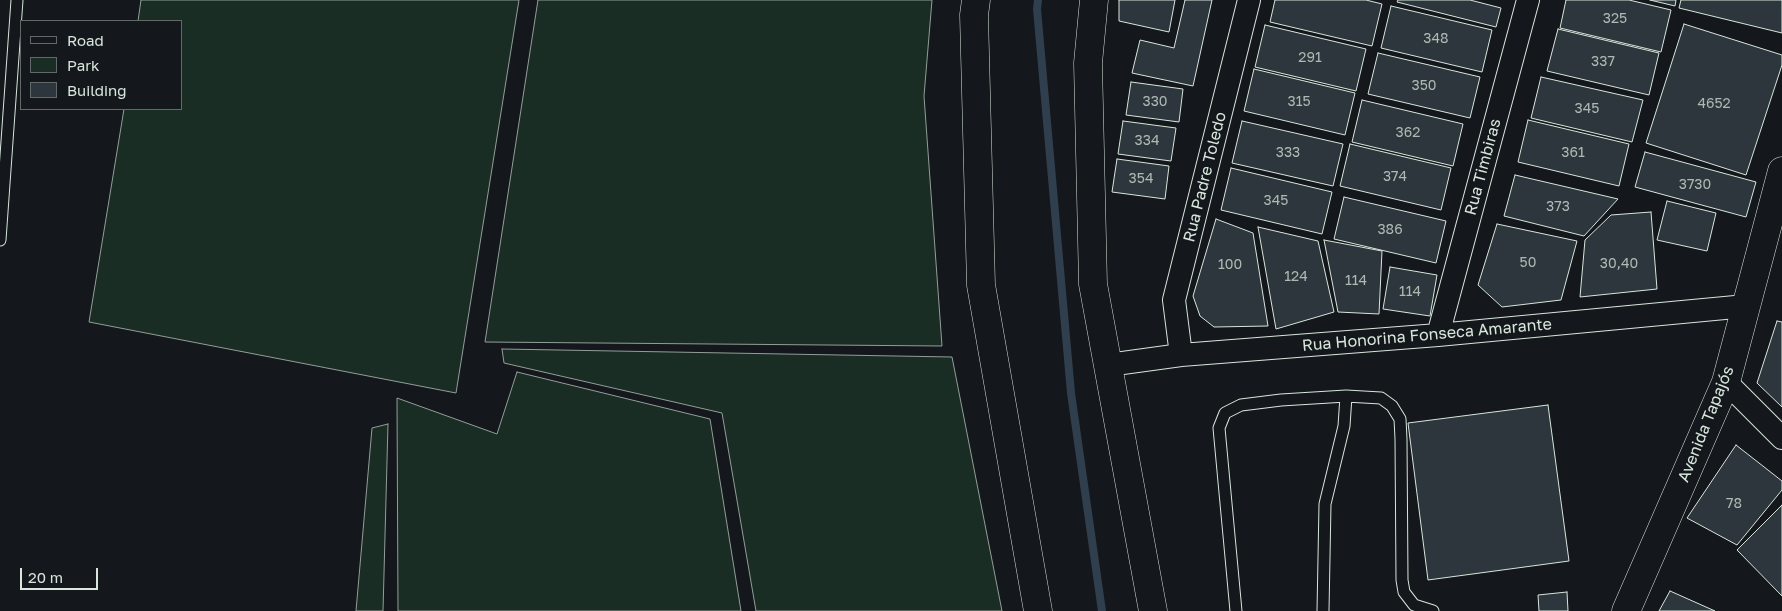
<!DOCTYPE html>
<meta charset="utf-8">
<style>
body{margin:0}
#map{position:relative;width:1782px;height:611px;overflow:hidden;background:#14181c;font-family:"Golos Text",sans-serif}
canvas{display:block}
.legend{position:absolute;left:20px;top:20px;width:162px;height:90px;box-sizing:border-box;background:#14181c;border:1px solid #626a69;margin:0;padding:6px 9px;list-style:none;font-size:15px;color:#d8e6dc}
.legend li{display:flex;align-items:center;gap:10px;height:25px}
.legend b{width:25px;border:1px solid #626a69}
.scale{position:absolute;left:20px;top:568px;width:78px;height:22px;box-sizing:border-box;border:2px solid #d8e6dc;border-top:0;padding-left:6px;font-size:15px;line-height:18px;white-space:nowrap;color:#d8e6dc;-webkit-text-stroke:4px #14181c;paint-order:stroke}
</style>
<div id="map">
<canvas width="1782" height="611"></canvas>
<ul class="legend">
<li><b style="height:6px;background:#14181c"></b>Road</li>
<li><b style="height:14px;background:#1a2d24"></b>Park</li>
<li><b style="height:14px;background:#2c363c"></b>Building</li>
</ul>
<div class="scale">20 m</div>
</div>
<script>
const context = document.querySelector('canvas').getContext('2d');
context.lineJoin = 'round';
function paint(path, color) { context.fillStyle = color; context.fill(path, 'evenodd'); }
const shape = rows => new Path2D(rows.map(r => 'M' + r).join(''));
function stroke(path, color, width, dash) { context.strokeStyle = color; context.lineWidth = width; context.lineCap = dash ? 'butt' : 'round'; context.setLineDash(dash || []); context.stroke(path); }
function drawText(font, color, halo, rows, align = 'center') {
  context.font = font + ' "Golos Text",sans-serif'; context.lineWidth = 4; context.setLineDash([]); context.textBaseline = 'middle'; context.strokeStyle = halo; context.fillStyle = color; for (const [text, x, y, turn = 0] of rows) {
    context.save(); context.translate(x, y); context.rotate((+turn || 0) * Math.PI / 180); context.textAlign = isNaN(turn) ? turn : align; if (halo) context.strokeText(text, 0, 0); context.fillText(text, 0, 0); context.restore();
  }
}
const green = shape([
 [141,0,519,0,456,393,89,322,124,109,181,109,181,21,138,21,141,0],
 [538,0,932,0,924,96,942,346,485,342,538,0],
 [502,349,952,357,1002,611,756,611,722,413,504,363,502,349],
 [517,372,710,419,741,611,398,611,397,398,497,434,517,372],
 [388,424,383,611,356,611,372,428,388,424]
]);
const stream = shape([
 [1038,0,1037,9,1071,393,1102,611]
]);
const building = shape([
 [1119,0,1175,0,1169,32,1119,21,1119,0],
 [1185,0,1212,0,1193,86,1132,73,1140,40,1174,48,1185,0],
 [1275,0,1366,0,1382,4,1372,46,1270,22,1275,0],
 [1398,0,1470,0,1501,8,1496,27,1397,2,1398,0],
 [1566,0,1629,0,1671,10,1661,52,1560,28,1566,0],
 [1650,0,1676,0,1675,6,1650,0],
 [1681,0,1782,0,1782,33,1679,8,1681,0],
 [1391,6,1492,30,1482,72,1381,48,1391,6],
 [1684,24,1782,55,1782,65,1746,175,1646,143,1684,24],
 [1265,25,1366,49,1356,91,1255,67,1265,25],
 [1558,29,1659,53,1649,95,1547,71,1558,29],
 [1378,53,1480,77,1470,118,1368,94,1378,53],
 [1254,69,1355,93,1345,135,1244,111,1254,69],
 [1541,77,1643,100,1632,142,1531,118,1541,77],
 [1131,82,1183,89,1179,122,1126,115,1131,82],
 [1362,100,1463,124,1453,166,1352,142,1362,100],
 [1528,120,1629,144,1619,186,1518,162,1528,120],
 [1123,121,1176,128,1171,161,1118,154,1123,121],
 [1242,121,1343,144,1333,186,1232,163,1242,121],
 [1350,144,1451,168,1441,210,1340,186,1350,144],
 [1645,152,1756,182,1746,217,1635,187,1645,152],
 [1117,159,1169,166,1165,199,1112,192,1117,159],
 [1231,168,1332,192,1322,234,1221,210,1231,168],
 [1515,175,1618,199,1584,236,1504,216,1515,175],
 [1344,197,1446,221,1436,263,1334,239,1344,197],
 [1667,201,1716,213,1707,251,1657,240,1667,201],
 [1651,212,1657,289,1580,297,1585,240,1611,215,1651,212],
 [1216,219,1253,233,1268,326,1214,327,1200,316,1193,296,1216,219],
 [1497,224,1577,241,1561,300,1502,307,1478,285,1497,224],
 [1258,227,1318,241,1334,312,1276,329,1258,227],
 [1324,240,1382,251,1379,314,1338,312,1324,240],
 [1390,267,1437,275,1430,316,1383,309,1390,267],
 [1777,321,1782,322,1782,407,1757,383,1777,321],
 [1548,405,1569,561,1428,580,1408,423,1548,405],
 [1736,445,1782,481,1782,490,1737,545,1687,518,1736,445],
 [1782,505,1782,596,1737,550,1782,505],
 [1670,591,1715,611,1659,611,1670,591],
 [1567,592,1568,611,1539,611,1538,595,1567,592]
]);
const lane = shape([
 [0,240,17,0],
 [1236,611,1219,428,1225,413,1241,405,1281,400,1346,396],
 [1323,611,1325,504,1344,426,1346,396,1381,398,1392,406,1400,419,1401,439,1402,580,1404,592,1414,605,1433,611]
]);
const street = shape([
 [1438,335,1528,0],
 [1181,355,1174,300,1249,0],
 [1108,365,1181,355,1438,335,1746,306],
 [1726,382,1782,438]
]);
const secondary = shape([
 [976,0,974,15,981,285,1038,611],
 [1094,0,1088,63,1093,284,1153,611],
 [1626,611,1726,382,1782,171]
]);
const numberNames = [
 ["325",1615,19],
 ["348",1436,39],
 ["291",1310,58],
 ["337",1603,62],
 ["350",1424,86],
 ["330",1155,102],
 ["315",1299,102],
 ["4652",1714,104],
 ["345",1587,109],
 ["362",1408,133],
 ["334",1147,141],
 ["333",1288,153],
 ["361",1573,153],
 ["374",1395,177],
 ["354",1141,179],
 ["3730",1695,185],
 ["345",1276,201],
 ["373",1558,207],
 ["386",1390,230],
 ["50",1528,263],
 ["30,40",1619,264],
 ["100",1230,265],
 ["124",1296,277],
 ["114",1356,281],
 ["114",1410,292],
 ["78",1734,504]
];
const streetNames = [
 ["Rua Timbiras",1483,167,-75],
 ["Rua Padre Toledo",1205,177,-76],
 ["Rua Honorina Fonseca Amarante",1427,335,-5],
 ["Avenida Tapajós",1706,424,-68]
];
paint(green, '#1a2d24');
stroke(green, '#939e99', 1);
stroke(stream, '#2f3f4d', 8);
paint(building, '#2c363c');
stroke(building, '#d8e6dc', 1);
stroke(lane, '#d8e6dc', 13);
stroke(street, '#d8e6dc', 24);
stroke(secondary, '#d8e6dc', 29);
stroke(lane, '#14181c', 11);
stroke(street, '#14181c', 22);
stroke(secondary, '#14181c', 28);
drawText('14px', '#adbab4', null, numberNames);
drawText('16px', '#d8e6dc', '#14181c', streetNames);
</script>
